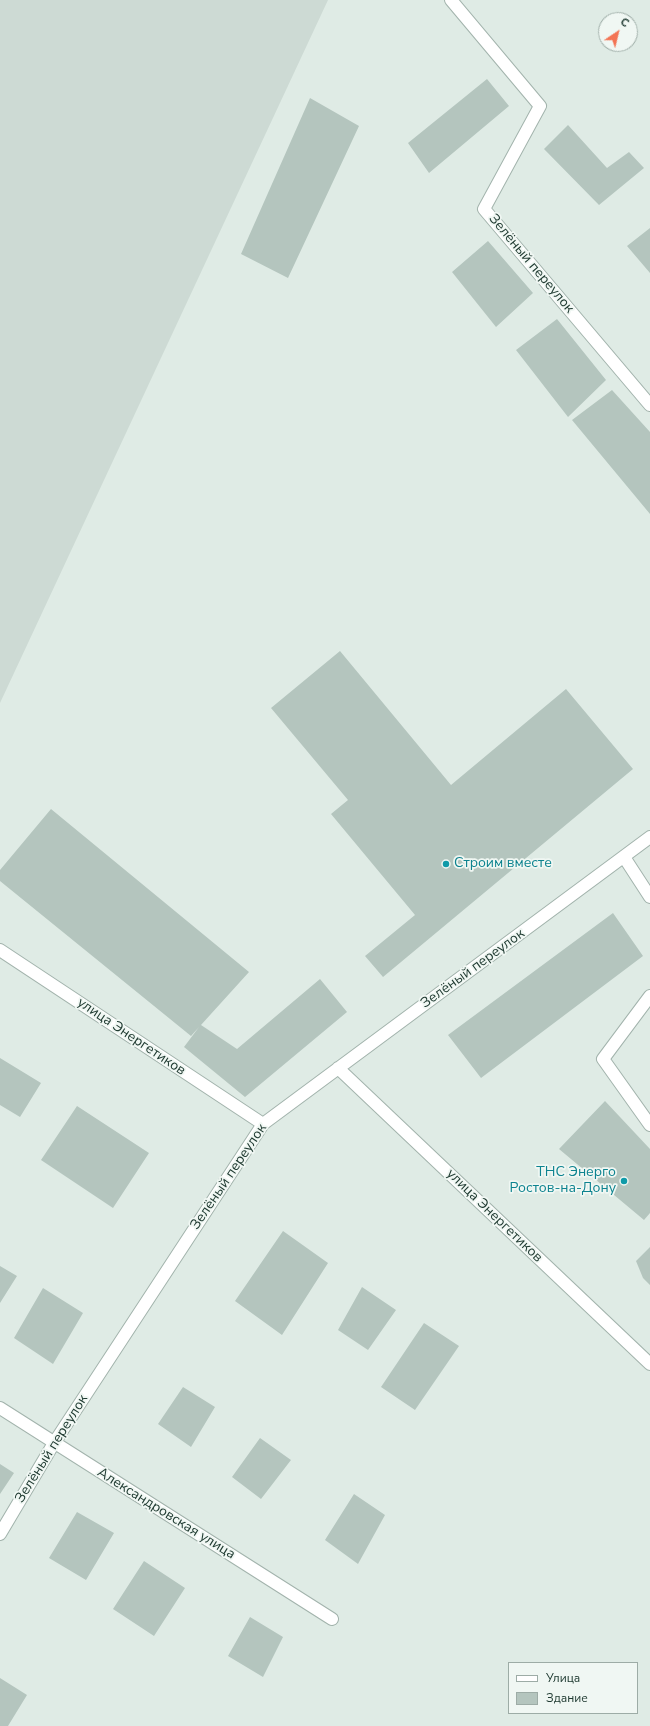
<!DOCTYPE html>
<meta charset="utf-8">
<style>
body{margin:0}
#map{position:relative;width:650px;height:1726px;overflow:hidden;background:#dfebe5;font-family:"Nunito Sans",sans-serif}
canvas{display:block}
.legend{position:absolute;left:508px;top:1662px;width:130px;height:52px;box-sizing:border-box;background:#f0f7f3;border:1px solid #9daca6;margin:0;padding:5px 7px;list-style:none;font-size:12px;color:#203b32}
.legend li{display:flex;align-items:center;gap:8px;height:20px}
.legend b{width:20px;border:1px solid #9daca6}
.north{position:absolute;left:598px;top:12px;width:40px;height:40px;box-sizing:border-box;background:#f0f7f3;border:1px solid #9daca6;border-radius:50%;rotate:35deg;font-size:11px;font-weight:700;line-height:16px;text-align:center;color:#203b32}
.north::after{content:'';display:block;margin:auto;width:14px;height:18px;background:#f37454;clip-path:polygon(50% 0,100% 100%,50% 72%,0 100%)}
</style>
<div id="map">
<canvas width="650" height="1726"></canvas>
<ul class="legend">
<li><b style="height:5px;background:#fff"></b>Улица</li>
<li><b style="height:11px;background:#b4c5be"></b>Здание</li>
</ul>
<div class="north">С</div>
</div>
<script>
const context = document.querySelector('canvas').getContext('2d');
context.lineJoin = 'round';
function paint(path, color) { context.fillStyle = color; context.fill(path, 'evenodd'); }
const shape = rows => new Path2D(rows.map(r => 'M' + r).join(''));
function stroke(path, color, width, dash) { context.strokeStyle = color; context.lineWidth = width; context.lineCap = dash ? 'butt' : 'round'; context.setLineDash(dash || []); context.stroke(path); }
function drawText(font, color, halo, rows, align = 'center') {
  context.font = font + ' "Nunito Sans",sans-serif'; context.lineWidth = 3.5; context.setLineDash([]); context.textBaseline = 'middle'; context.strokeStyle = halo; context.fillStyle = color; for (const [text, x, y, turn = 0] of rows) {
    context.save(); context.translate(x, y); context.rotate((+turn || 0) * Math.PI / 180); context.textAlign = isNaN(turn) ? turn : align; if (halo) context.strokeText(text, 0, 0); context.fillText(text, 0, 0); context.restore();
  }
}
const built = shape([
 [0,0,328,0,0,703]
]);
const building = shape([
 [487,79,509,106,429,173,408,143],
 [310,98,359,126,288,278,241,254],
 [568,125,607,168,629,152,644,168,599,205,544,149],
 [650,228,650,273,627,246],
 [488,241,533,293,496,327,452,272],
 [557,319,606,380,568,417,516,350],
 [612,390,650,432,650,514,572,420],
 [340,651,451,785,566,689,633,769,383,977,365,956,415,915,331,814,348,800,271,708],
 [51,809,249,972,201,1025,237,1049,320,979,347,1012,245,1097,184,1047,199,1027,191,1036,0,881,0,870],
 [613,913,643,956,481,1078,448,1035],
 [0,1058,41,1083,20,1117,0,1105],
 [605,1101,650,1149,650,1213,644,1220,559,1149],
 [77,1106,149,1153,113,1208,41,1160],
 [283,1231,328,1263,282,1335,235,1301],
 [650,1247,650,1285,643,1278,636,1261],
 [0,1266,17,1276,0,1303],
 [362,1287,396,1310,368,1350,338,1330],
 [43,1288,83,1313,53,1364,14,1338],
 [424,1323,459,1346,415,1410,381,1387],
 [183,1387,215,1407,191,1447,158,1424],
 [260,1438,291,1460,261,1499,232,1477],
 [0,1464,14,1473,0,1494],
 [354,1494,385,1515,358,1564,325,1540],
 [77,1512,114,1533,86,1580,49,1558],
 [144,1561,185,1588,154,1636,113,1609],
 [250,1617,283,1637,263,1677,228,1656],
 [0,1678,27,1695,8,1726,0,1726]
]);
const minor = shape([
 [451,0,540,106,484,209,650,405],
 [624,857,650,897],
 [0,950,263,1124],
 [650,996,603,1059,650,1125],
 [338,1068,650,1364],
 [0,1408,332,1619],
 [0,1534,54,1443,263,1124,650,837]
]);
const markers = [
 [446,864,4,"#0f9aa8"],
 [624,1181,4,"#0f9aa8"]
];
const streetNames = [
 ["Зелёный переулок",531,264,50],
 ["Зелёный переулок",473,969,-36],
 ["улица Энергетиков",131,1037,34],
 ["Зелёный переулок",229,1177,-56],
 ["улица Энергетиков",494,1216,44],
 ["Зелёный переулок",52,1449,-58],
 ["Александровская улица",166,1514,32]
];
const cultureNames = [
 ["Строим вместе",454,864],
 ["ТНС Энерго",616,1173,"right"],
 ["Ростов-на-Дону",616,1189,"right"]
];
paint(built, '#cddad4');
paint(building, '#b4c5be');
stroke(minor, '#a2b3ac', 14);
stroke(minor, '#fff', 12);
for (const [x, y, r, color] of markers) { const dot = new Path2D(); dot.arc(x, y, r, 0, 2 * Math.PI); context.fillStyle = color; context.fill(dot); stroke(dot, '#f0f7f3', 1.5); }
drawText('14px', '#203b32', '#f0f7f3', streetNames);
drawText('14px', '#0d838f', '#f0f7f3', cultureNames, 'left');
</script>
